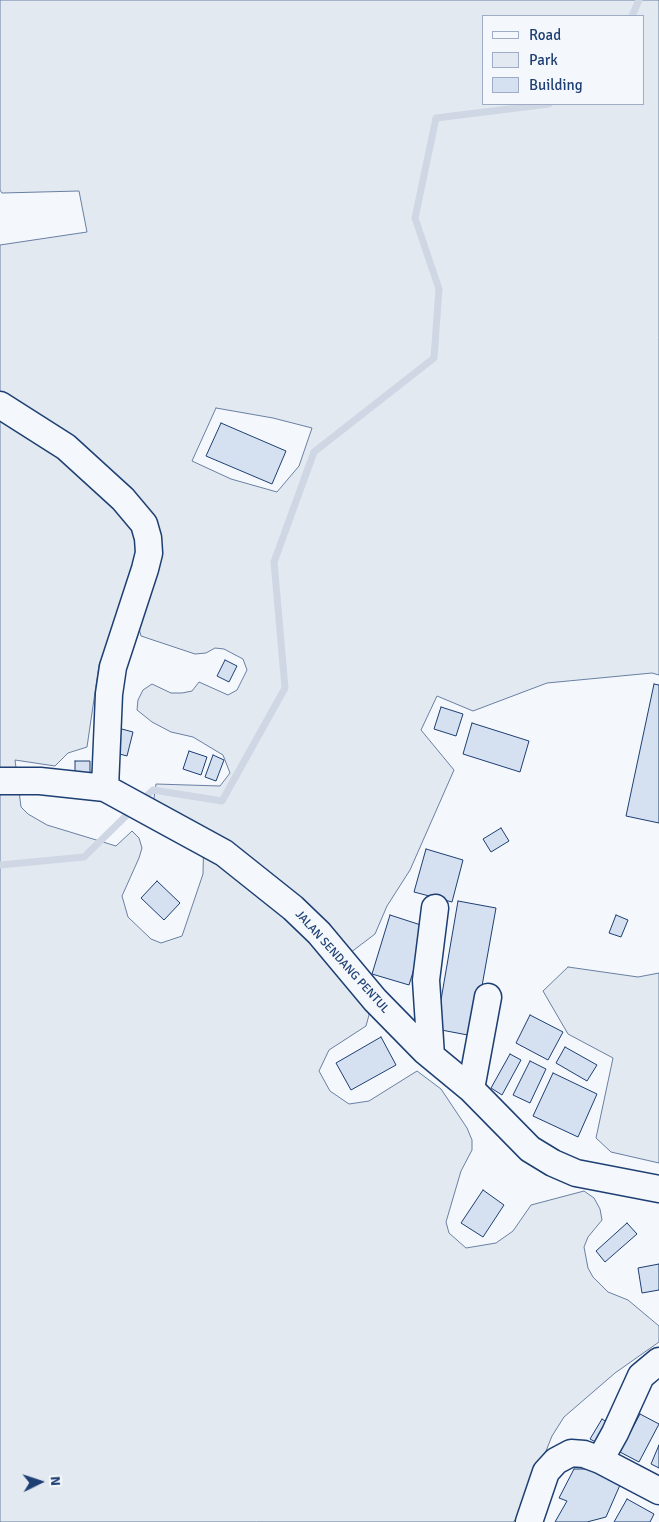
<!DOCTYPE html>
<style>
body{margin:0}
#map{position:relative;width:659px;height:1522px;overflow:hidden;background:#f4f7fb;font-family:Signika,sans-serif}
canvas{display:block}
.legend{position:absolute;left:482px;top:15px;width:162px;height:90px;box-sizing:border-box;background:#f4f7fb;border:1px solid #9eadc5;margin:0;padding:6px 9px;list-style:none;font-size:15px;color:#1d3f73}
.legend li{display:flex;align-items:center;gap:10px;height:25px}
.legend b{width:25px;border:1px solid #9eadc5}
.north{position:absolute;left:15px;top:1457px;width:50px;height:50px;-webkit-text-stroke:4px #f4f7fb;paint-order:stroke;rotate:86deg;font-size:14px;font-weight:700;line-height:20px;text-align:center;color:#1d3f73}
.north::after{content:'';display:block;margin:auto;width:18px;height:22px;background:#1d3f73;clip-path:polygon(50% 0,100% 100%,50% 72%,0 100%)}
</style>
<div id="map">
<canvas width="659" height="1522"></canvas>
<ul class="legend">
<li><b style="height:6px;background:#f4f7fb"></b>Road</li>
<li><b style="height:14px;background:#e3e9f0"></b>Park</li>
<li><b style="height:14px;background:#d5e0f0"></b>Building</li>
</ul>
<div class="north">N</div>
</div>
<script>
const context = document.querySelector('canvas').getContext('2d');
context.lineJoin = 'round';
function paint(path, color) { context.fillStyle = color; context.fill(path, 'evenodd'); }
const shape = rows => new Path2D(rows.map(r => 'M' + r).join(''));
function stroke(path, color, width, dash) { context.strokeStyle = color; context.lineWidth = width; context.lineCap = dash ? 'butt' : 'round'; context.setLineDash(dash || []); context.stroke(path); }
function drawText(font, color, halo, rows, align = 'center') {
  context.font = font + ' Signika,sans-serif'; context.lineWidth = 4; context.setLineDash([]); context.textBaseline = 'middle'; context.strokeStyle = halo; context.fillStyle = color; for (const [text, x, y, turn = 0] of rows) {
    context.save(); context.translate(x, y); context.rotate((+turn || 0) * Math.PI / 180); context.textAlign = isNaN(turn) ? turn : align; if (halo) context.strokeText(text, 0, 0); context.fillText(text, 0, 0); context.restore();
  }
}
const green = shape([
 [0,0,659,0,659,675,652,673,547,683,473,711,437,696,421,730,454,770,410,870,387,906,375,934,350,953,369,1015,366,1026,329,1050,319,1071,330,1091,349,1104,369,1101,417,1071,441,1089,467,1128,472,1140,472,1150,461,1171,446,1222,449,1233,466,1248,496,1243,513,1231,531,1205,584,1191,594,1198,600,1209,602,1220,588,1237,584,1247,588,1268,593,1277,608,1292,628,1300,659,1326,659,1342,615,1373,564,1417,552,1436,544,1456,534,1502,513,1522,0,1522,0,245,87,232,79,191,2,193,0,190,0,0],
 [483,16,643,16,643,104,483,104,483,16],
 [216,408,273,418,312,428,299,466,277,492,231,479,192,461,216,408],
 [138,625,141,636,195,654,206,653,215,648,224,649,243,659,247,670,237,690,228,695,199,682,192,691,182,693,171,693,152,684,143,690,138,700,137,710,152,722,171,732,193,737,223,755,230,773,220,786,156,784,153,805,204,828,203,874,182,936,161,943,151,939,128,917,122,896,139,858,142,848,139,838,132,831,116,846,47,825,28,814,21,807,15,760,55,766,68,753,87,747,99,665,113,627,138,625],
 [568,967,638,977,659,973,659,1163,611,1152,596,1138,613,1058,568,1034,543,991,568,967]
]);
const stream = shape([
 [632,16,639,0],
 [140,802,153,790,222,801,285,688,274,562,314,452,434,358,439,289,415,218,436,118,549,104],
 [0,865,84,857,132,810]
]);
const building = shape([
 [221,423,286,451,272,484,206,456,221,423],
 [225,660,237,666,229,682,217,676,225,660],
 [654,684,659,685,659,823,626,816,654,684],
 [441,707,463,714,456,736,434,729,441,707],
 [472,723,529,741,520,772,463,754,472,723],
 [118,728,133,732,127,756,112,752,118,728],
 [189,751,207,757,201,775,183,769,189,751],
 [213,755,224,760,216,781,205,777,213,755],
 [75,761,90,761,90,778,75,778,75,761],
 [501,828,509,841,491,852,483,839,501,828],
 [426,849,463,860,452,902,414,892,426,849],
 [157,881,180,903,164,920,141,898,157,881],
 [458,901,496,908,473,1036,436,1029,458,901],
 [390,915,427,927,409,985,372,974,390,915],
 [616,915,628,920,621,937,609,933,616,915],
 [530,1015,563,1032,548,1060,516,1043,530,1015],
 [381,1037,396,1065,351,1090,336,1063,381,1037],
 [565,1047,597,1065,587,1081,556,1063,565,1047],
 [510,1054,521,1060,502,1095,491,1088,510,1054],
 [530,1061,546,1069,530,1103,513,1095,530,1061],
 [553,1073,597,1094,578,1137,533,1116,553,1073],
 [483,1190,504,1205,483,1237,461,1223,483,1190],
 [627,1223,637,1234,605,1262,596,1251,627,1223],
 [659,1264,659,1290,642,1293,638,1268,659,1264],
 [640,1414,659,1424,639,1462,620,1452,640,1414],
 [602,1419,616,1428,605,1447,590,1439,602,1419],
 [659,1445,659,1468,651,1464,659,1445],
 [574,1469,595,1469,620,1485,606,1517,587,1522,555,1522,567,1501,559,1498,574,1469],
 [627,1499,654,1514,650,1522,614,1522,627,1499]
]);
const minor = shape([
 [0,405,66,447,123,499,144,524,148,538,149,553,145,569,113,667,109,694,105,788],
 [0,781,40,781,105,788,224,853,293,908,319,933,375,1000,425,1051,471,1089,530,1149,553,1163,576,1173,659,1189],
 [431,1056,426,980,435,908],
 [471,1089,488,997],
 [600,1460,615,1433,641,1376,659,1361],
 [529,1522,546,1472,556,1461,571,1453,584,1454,600,1460,659,1491]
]);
const streetNames = [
 ["JALAN SENDANG PENTUL",342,962,48]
];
paint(green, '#e3e9f0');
stroke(green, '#687fa3', 1);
stroke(stream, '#cfd7e4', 7);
paint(building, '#d5e0f0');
stroke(building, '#1d3f73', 1);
stroke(minor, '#1d3f73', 29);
stroke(minor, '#f4f7fb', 26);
drawText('12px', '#1d3f73', '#f4f7fb', streetNames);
</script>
